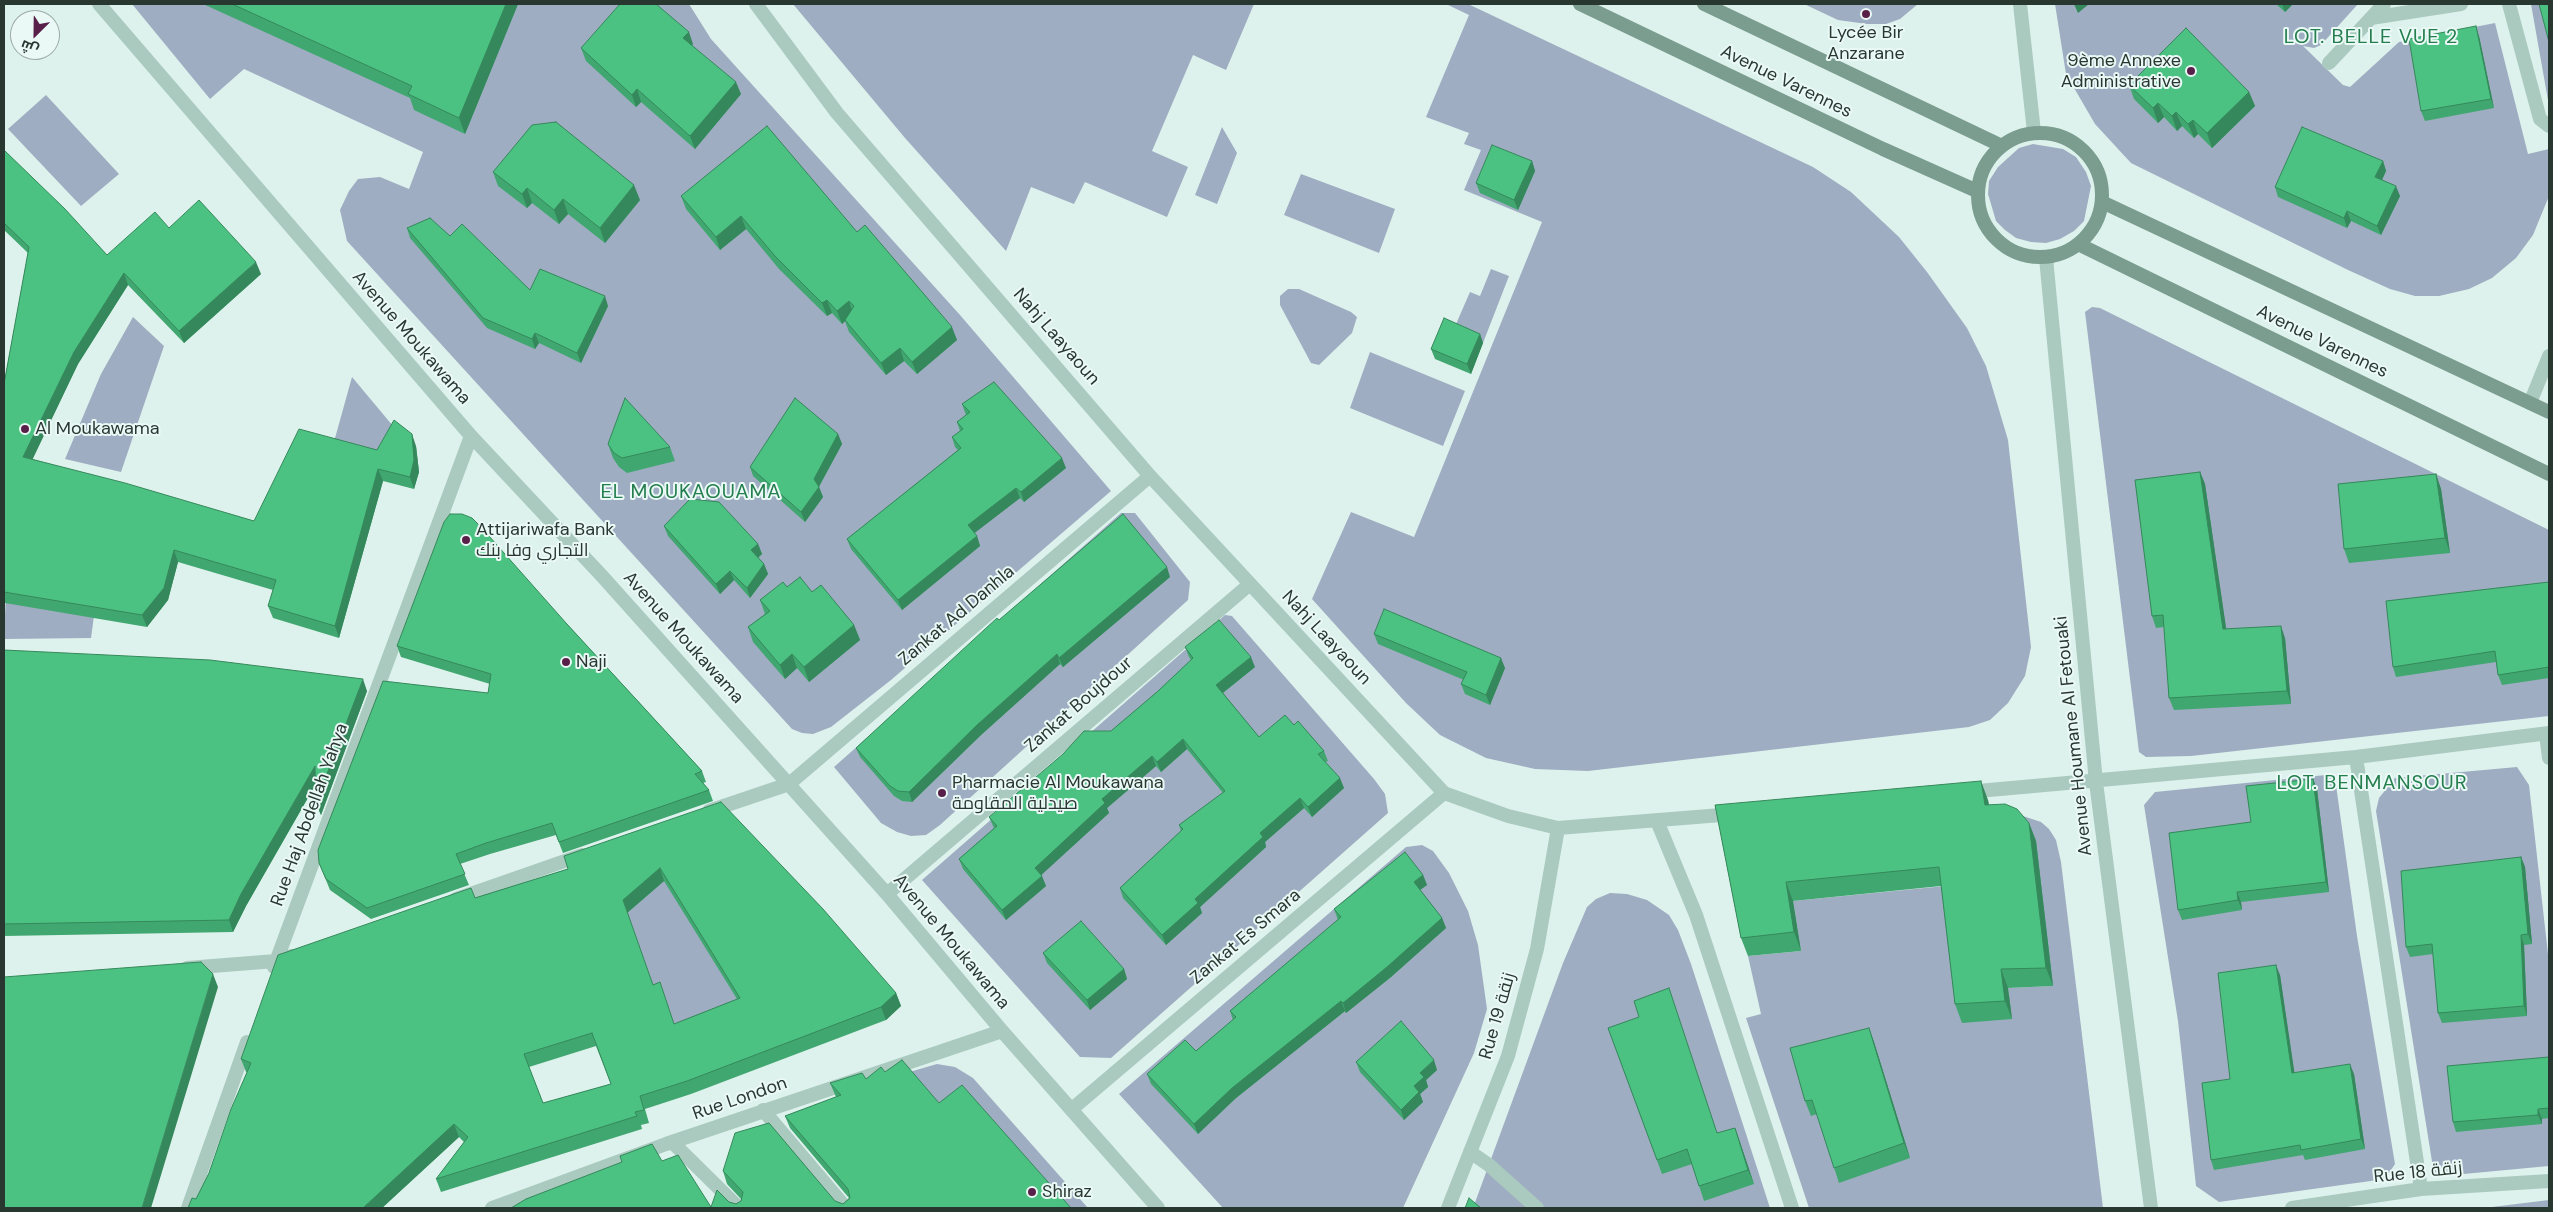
<!DOCTYPE html>
<meta charset="utf-8">
<style>
body{margin:0}
#map{position:relative;width:2553px;height:1212px;overflow:hidden;background:#def2ed;font-family:"DM Sans",Cairo,sans-serif}
canvas{display:block}
.frame{position:absolute;inset:0;border:5px solid #293731;pointer-events:none}
.north{position:absolute;left:10px;top:10px;width:50px;height:50px;box-sizing:border-box;background:#eaf9f6;border:1px solid #9daba7;border-radius:50%;rotate:203deg;font-size:14px;font-weight:700;line-height:20px;text-align:center;color:#293731}
.north::after{content:'';display:block;margin:auto;width:18px;height:22px;background:#582048;clip-path:polygon(50% 0,100% 100%,50% 72%,0 100%)}
</style>
<div id="map">
<canvas width="2553" height="1212"></canvas>
<div class="frame"></div>
<div class="north">ش</div>
</div>
<script>
const context = document.querySelector('canvas').getContext('2d');
context.lineJoin = 'round';
function paint(path, color) { context.fillStyle = color; context.fill(path, 'evenodd'); }
const shape = rows => new Path2D(rows.map(r => 'M' + r).join(''));
function stroke(path, color, width, dash) { context.strokeStyle = color; context.lineWidth = width; context.lineCap = dash ? 'butt' : 'round'; context.setLineDash(dash || []); context.stroke(path); }
function drawText(font, color, halo, rows, align = 'center') {
  context.font = font + ' "DM Sans",Cairo,sans-serif'; context.lineWidth = 4; context.setLineDash([]); context.textBaseline = 'middle'; context.strokeStyle = halo; context.fillStyle = color; for (const [text, x, y, turn = 0] of rows) {
    context.save(); context.translate(x, y); context.rotate((+turn || 0) * Math.PI / 180); context.textAlign = isNaN(turn) ? turn : align; if (halo) context.strokeText(text, 0, 0); context.fillText(text, 0, 0); context.restore();
  }
}
const green = shape([
 [132,4,689,4,711,39,960,315,1111,491,891,680,831,727,813,734,802,733,792,729,347,241,340,210,349,191,358,179,380,177,409,189,423,152,244,69,210,99],
 [793,4,1254,4,1226,70,1193,55,1152,151,1188,167,1167,217,1085,182,1074,204,1031,187,1006,251,905,138],
 [1446,4,1468,4,1813,167,1851,192,1899,237,1927,272,1967,328,1986,366,2008,440,2031,647,2025,676,2008,703,1990,720,1969,727,1588,771,1535,769,1486,758,1440,735,1406,703,1312,599,1351,512,1414,537,1542,222,1464,190,1481,150,1464,144,1469,133,1426,117,1469,15],
 [1804,4,1918,4,1900,19,1886,24,1867,24,1838,20],
 [2055,4,2358,4,2321,45,2314,48,2303,46,2343,85,2350,87,2399,42,2495,23,2528,154,2549,149,2549,196,2533,235,2516,258,2492,278,2469,289,2439,296,2415,296,2390,289,2348,270,2131,163,2095,124,2066,74],
 [2531,4,2549,4,2549,106],
 [46,95,119,174,81,206,8,129],
 [1222,127,1237,153,1217,204,1195,195],
 [2033,144,2063,149,2076,157,2086,172,2091,186,2084,221,2074,231,2060,239,2046,243,2031,242,2016,238,2005,230,1996,221,1988,194,1989,181,1998,167,2019,148],
 [1301,174,1395,209,1379,253,1284,215],
 [1491,269,1509,276,1483,343,1453,331,1470,292,1480,296],
 [1288,289,1299,289,1351,312,1357,317,1352,333,1319,365,1311,363,1280,305,1280,296],
 [2092,307,2100,308,2549,530,2549,716,2191,756,2146,757,2139,752,2085,312],
 [133,317,164,346,121,472,65,459,101,374],
 [1370,352,1465,391,1443,446,1350,408],
 [352,377,398,432,382,462,332,449],
 [1121,513,1135,513,1190,582,1188,600,940,825,926,835,911,836,897,832,881,823,834,767],
 [101,564,91,638,4,639,6,592],
 [1225,615,1232,616,1374,779,1385,794,1388,813,1111,1058,1080,1057,922,880],
 [2517,767,2529,785,2549,963,2549,1166,2442,1176,2434,1174,2376,811,2379,798,2395,778],
 [2326,775,2332,778,2336,785,2357,936,2395,1164,2385,1179,2219,1202,2196,1186,2178,1021,2144,805,2155,792],
 [2023,816,2041,822,2049,829,2056,840,2061,862,2103,1208,1809,1208,1746,1018,1761,1014,1748,956,1801,951,1793,901,1945,886,2011,1019,2008,988,2052,986],
 [1422,845,1433,851,1449,873,1468,911,1478,945,1487,1009,1474,1053,1403,1208,1223,1208,1119,1094,1406,847],
 [607,855,666,879,730,987,749,1009,679,1036,657,998],
 [1610,893,1627,894,1647,900,1669,915,1678,930,1691,964,1770,1208,1473,1208,1563,963,1587,907,1596,899],
 [937,1064,955,1067,973,1078,1088,1208,928,1208,906,1073],
 [2549,1200,2549,1208,2492,1208,2492,1207]
]);
const minor = shape([
 [99,4,471,436,602,576,887,894,1002,1031,1158,1208],
 [756,4,837,113,1150,476,1444,793,1508,816,1558,828,1734,814],
 [2020,4,2034,132],
 [2509,4,2540,119,2549,126],
 [2371,18,2384,4],
 [2329,63,2371,18,2461,4],
 [2046,258,2096,782,2151,1208],
 [2530,403,2549,356],
 [2546,734,2549,758],
 [2356,757,2421,1189],
 [1967,792,2356,757,2549,733],
 [709,811,789,784,1150,476],
 [1657,821,1696,915,1792,1208],
 [887,894,1250,584],
 [456,899,582,855],
 [274,967,471,436],
 [187,968,276,961,292,956],
 [1072,1109,1444,793],
 [763,1110,846,1208],
 [672,1142,739,1208],
 [1470,1152,1489,1165,1537,1208],
 [188,1208,247,1042],
 [492,1208,666,1144,1002,1031],
 [1448,1208,1508,1056,1537,949,1558,828],
 [2292,1208,2421,1189,2549,1181]
]);
const secondary = shape([
 [1580,4,1883,149,1977,191],
 [1704,4,2002,146],
 '1978 195a62 62 0 1 1 124 0a62 62 0 1 1-124 0Z',
 [2102,202,2549,412],
 [2078,244,2549,474]
]);
const wall = shape([
 [203,4,518,4,465,134,414,110,410,98],
 [2276,4,2293,4,2285,12],
 [2479,36,2494,108,2425,121,2421,111],
 [693,44,692,45,741,94,695,149,641,102,636,107,586,61,581,48],
 [2129,85,2249,92,2255,106,2212,148,2198,134,2194,138,2182,126,2177,131,2164,117,2158,123,2134,99],
 [4,150,107,255,169,228,261,274,184,343,128,285,78,364,32,459,254,521,377,450,416,446,419,472,414,489,383,481,339,638,273,618,268,606,273,590,178,562,168,600,147,627,5,603,4,610,4,384,28,253,4,230],
 [1532,161,1535,171,1518,210,1480,193,1476,183],
 [2383,161,2386,171,2382,180,2400,196,2381,235,2351,221,2347,228,2278,197,2275,187],
 [493,172,640,200,605,243,568,214,559,224,532,203,527,208,498,186],
 [681,196,857,232,957,340,917,374,904,361,886,375,849,332,845,321,842,324,832,313,827,316,779,269,746,229,720,250,686,209],
 [407,228,450,236,530,290,608,306,581,363,539,343,535,349,487,328,410,238],
 [1480,334,1483,343,1471,374,1435,359,1431,349],
 [962,404,1066,468,1024,502,1020,498,974,533,977,536,980,546,902,610,851,549,847,539,958,450,955,447,952,437,960,431,957,422,966,415],
 [838,434,842,444,819,487,823,497,805,522,753,476,750,467],
 [608,444,670,447,675,461,627,473,619,467,613,458],
 [2200,472,2205,484,2226,629,2285,638,2291,704,2174,710,2169,698,2164,627,2156,628,2152,616],
 [2436,474,2441,489,2450,553,2349,563,2344,549],
 [664,526,758,544,762,554,758,558,764,564,768,574,750,598,734,580,720,594,668,536],
 [1170,577,1063,667,1060,664,981,735,912,802,902,801,894,796,860,757,856,748,999,620],
 [2549,582,2549,678,2502,685,2498,675,2496,662,2396,677,2393,667],
 [787,587,812,592,854,625,860,640,809,682,797,668,785,679,753,642,748,627,765,614,760,600],
 [566,623,702,771,706,782,703,783,709,790,713,801,563,853,556,835,490,854,460,864,469,885,371,919,330,890,319,863,488,693,490,684,401,657,397,646],
 [1374,634,1505,668,1490,705,1465,694,1461,684,1464,680,1378,644],
 [1185,647,1255,667,1223,693,1259,737,1294,725,1324,751,1328,761,1325,762,1344,788,1312,817,1304,808,1265,842,1266,847,1200,907,1202,913,1166,945,1123,898,1120,888,1181,831,1179,825,1223,793,1187,749,1161,772,1156,766,1107,808,1109,813,1041,875,1046,886,1006,920,963,869,959,859,994,828,989,817,1111,731,1157,692,1191,660,1189,657],
 [4,650,367,691,321,815,316,803,316,784,246,906,233,932,4,936],
 [2313,779,2317,789,2329,892,2241,902,2242,910,2182,920,2178,910,2251,822],
 [1988,800,1989,805,2029,823,2036,841,2053,986,2008,988,2012,1019,1962,1023,1955,1004,1941,886,1793,901,1801,951,1748,956,1741,938,1715,805],
 [721,802,896,993,901,1006,886,1020,691,1094,645,1109,649,1123,641,1125,642,1129,441,1192,436,1179,464,1142,459,1137,382,1208,188,1208,196,1199,209,1173,247,1072,246,1072,241,1059,475,898,568,869],
 [664,881,737,999,674,1024,653,985,627,913],
 [596,1046,611,1084,543,1103,529,1067],
 [2521,857,2525,867,2532,944,2524,945,2527,1016,2442,1023,2438,1013,2433,954,2410,957,2406,947],
 [1423,875,1427,885,1420,890,1442,918,1446,928,1391,977,1346,1013,1345,1011,1236,1098,1198,1134,1151,1084,1147,1074,1196,1051,1233,1020,1230,1011,1338,920,1334,909],
 [1043,953,1124,969,1127,979,1090,1010,1047,963],
 [2280,975,2294,1073,2354,1074,2365,1149,2305,1160,2303,1155,2214,1170,2211,1160,2230,1079],
 [1608,1028,1718,1133,1735,1128,1754,1184,1704,1201,1692,1164,1662,1174],
 [1869,1028,1874,1042,1910,1158,1839,1183,1817,1114,1811,1116,1805,1101],
 [2549,1057,2549,1118,2542,1119,2542,1124,2456,1132,2453,1122],
 [1356,1062,1437,1070,1426,1080,1428,1087,1420,1094,1423,1102,1404,1120,1360,1072],
 [885,1072,939,1103,1071,1208,511,1208,662,1161,711,1207,729,1202,736,1204,741,1201,741,1199,727,1184,723,1171,843,1204,849,1198,790,1128,785,1116,836,1097,830,1083,866,1079]
]);
const shadedWall = shape([
 [506,4,518,4,465,134,459,118],
 [2074,4,2089,4,2078,13],
 [2282,4,2293,4,2285,12],
 [2476,26,2479,36,2494,108,2491,99],
 [689,32,693,44,687,50,683,38],
 [736,82,741,94,695,149,690,136],
 [637,89,641,102,636,107,632,95],
 [2249,92,2255,106,2212,148,2207,133],
 [2158,103,2164,117,2158,123,2153,108],
 [2176,112,2182,126,2177,131,2172,116],
 [2193,120,2198,134,2194,138,2188,124],
 [1532,161,1535,171,1518,210,1514,200],
 [2383,161,2386,171,2379,186,2375,177],
 [634,185,640,200,605,243,600,228],
 [2396,186,2400,196,2381,235,2377,226],
 [527,188,532,203,527,208,522,194],
 [563,199,568,214,559,224,554,210],
 [2347,211,2351,221,2347,228,2344,218],
 [741,216,746,229,720,250,716,237],
 [256,262,261,274,184,343,179,331],
 [124,273,128,285,78,364,28,469,23,457,74,352],
 [605,296,608,306,581,363,577,353],
 [827,300,832,313,827,316,822,303],
 [849,301,853,314,842,324,837,311],
 [952,327,957,340,917,374,912,362],
 [535,333,539,343,535,349,532,339],
 [1480,334,1483,343,1471,374,1467,364],
 [900,348,904,361,886,375,881,363],
 [412,434,416,446,419,472,414,489,410,477],
 [838,434,842,444,818,488,819,487,823,497,805,522,801,512,814,479],
 [1062,458,1066,468,1024,502,1021,492],
 [378,469,383,481,339,638,335,626],
 [2200,472,2205,484,2228,641,2223,629],
 [2436,474,2441,489,2450,553,2445,538],
 [1016,488,1020,498,972,535,968,525],
 [977,536,980,546,902,610,898,600],
 [758,544,762,554,755,560,751,550],
 [174,550,178,562,168,600,147,627,142,615],
 [764,564,768,574,750,598,747,588],
 [1167,567,1170,577,1063,667,1059,658],
 [730,571,734,580,720,594,716,584],
 [854,625,860,640,809,682,804,667],
 [2281,626,2285,638,2291,704,2287,691],
 [792,654,797,668,785,679,780,665],
 [1057,654,1060,664,981,735,912,802,909,792,977,725],
 [1251,657,1255,667,1220,695,1216,685],
 [1501,658,1505,668,1490,705,1486,695],
 [363,679,367,691,321,815,316,803],
 [1183,739,1187,749,1161,772,1157,762],
 [1152,756,1156,766,1107,808,1109,813,1038,878,1035,868,1102,799],
 [315,766,319,778,246,906,233,932,229,920,241,894],
 [1340,778,1344,788,1312,817,1308,807],
 [2313,779,2317,789,2329,892,2326,882],
 [1981,781,1988,800,1992,824,1985,805],
 [1300,798,1304,808,1265,842,1266,847,1200,907,1202,913,1166,945,1162,935,1195,899,1260,833],
 [2029,823,2036,841,2053,986,2046,968],
 [2521,857,2525,867,2532,944,2528,934],
 [660,868,664,881,627,913,623,900],
 [1423,875,1427,885,1417,892,1414,882],
 [1042,876,1046,886,1006,920,1002,910],
 [1786,882,1793,901,1801,951,1794,932],
 [2237,892,2241,902,2242,910,2238,900],
 [1442,918,1446,928,1391,977,1346,1013,1343,1003],
 [2521,935,2524,945,2527,1016,2524,1006],
 [2276,965,2280,975,2296,1083,2292,1073],
 [1124,969,1127,979,1090,1010,1087,1000],
 [2001,969,2008,988,2012,1019,2005,1001],
 [213,974,218,987,151,1208,142,1208],
 [896,993,901,1006,886,1020,881,1007],
 [1341,1001,1345,1011,1236,1098,1198,1134,1194,1124,1232,1088],
 [1869,1028,1874,1042,1910,1158,1904,1143],
 [1434,1060,1437,1070,1426,1080,1428,1087,1420,1094,1423,1102,1404,1120,1401,1110,1414,1086,1420,1073],
 [2350,1064,2354,1074,2365,1149,2361,1139],
 [2538,1109,2542,1119,2542,1124,2538,1115],
 [454,1124,459,1137,382,1208,363,1208],
 [1735,1128,1740,1142,1754,1184,1748,1170]
]);
const building = shape([
 [232,4,506,4,459,118,408,94,412,86,232,4],
 [620,4,656,4,689,32,683,38,736,82,690,136,637,89,632,95,581,48,620,4],
 [2539,4,2549,4,2549,42,2539,4],
 [2476,26,2491,99,2421,111,2409,39,2476,26],
 [2186,28,2249,92,2207,133,2193,120,2188,124,2176,112,2172,116,2158,103,2153,108,2129,85,2186,28],
 [556,122,634,185,600,228,563,199,554,210,527,188,522,194,493,172,532,125,556,122],
 [767,126,857,232,865,225,952,327,912,362,900,348,881,363,845,320,854,306,849,301,837,311,827,300,822,303,775,256,741,216,716,237,681,196,767,126],
 [2302,127,2383,161,2375,177,2396,186,2377,226,2347,211,2344,218,2275,187,2302,127],
 [1492,145,1532,161,1514,200,1476,183,1492,145],
 [4,150,65,209,107,255,155,212,169,228,199,200,256,262,179,331,124,273,74,352,23,457,125,483,254,521,299,429,377,450,394,420,412,434,414,460,410,477,378,469,335,626,268,606,276,580,174,550,164,588,142,615,4,592,4,384,29,247,4,223,4,150],
 [430,218,450,236,462,224,530,290,540,269,605,296,577,353,535,333,532,339,483,318,407,228,430,218],
 [1444,318,1480,334,1467,364,1431,349,1444,318],
 [994,382,1062,458,1021,492,1016,488,968,525,977,536,898,600,847,539,961,448,952,437,963,429,957,422,970,412,962,404,994,382],
 [625,398,670,447,622,458,614,453,608,444,625,398],
 [795,398,838,434,814,479,819,487,801,512,750,467,795,398],
 [2200,472,2223,629,2281,626,2287,691,2169,698,2163,615,2152,616,2135,480,2200,472],
 [2436,474,2445,538,2344,549,2338,484,2436,474],
 [690,499,719,502,758,544,751,550,764,564,747,588,730,571,716,584,664,526,690,499],
 [450,514,462,514,472,518,481,527,566,623,702,771,695,774,709,790,559,842,552,823,486,843,456,854,465,874,367,908,326,879,319,863,318,850,383,681,488,693,491,674,397,646,444,522,450,514],
 [1123,514,1167,567,1059,658,1057,654,977,725,909,792,898,791,890,786,856,748,997,618,999,620,1123,514],
 [800,577,812,592,821,585,854,625,804,667,792,654,780,665,748,627,770,611,760,600,783,582,787,587,800,577],
 [2549,582,2549,667,2498,675,2495,651,2393,667,2386,601,2549,582],
 [1384,609,1501,658,1486,695,1461,684,1467,672,1374,634,1384,609],
 [1219,620,1251,657,1216,685,1259,737,1285,715,1294,725,1298,721,1324,751,1318,754,1340,778,1308,807,1300,798,1260,833,1263,837,1195,899,1198,903,1162,935,1120,888,1183,829,1179,825,1225,791,1183,739,1157,762,1152,756,1102,799,1105,803,1035,868,1042,876,1002,910,959,859,997,826,989,817,1063,754,1084,731,1111,731,1157,692,1193,658,1185,647,1219,620],
 [4,650,210,660,363,679,316,803,315,766,241,894,229,920,4,924,4,650],
 [2313,779,2326,882,2237,892,2238,900,2178,910,2169,833,2251,822,2246,786,2313,779],
 [1981,781,1985,805,2005,804,2017,809,2029,823,2046,968,2001,969,2005,1001,1955,1004,1939,867,1786,882,1794,932,1741,938,1715,805,1981,781],
 [721,802,823,909,896,993,881,1007,687,1081,640,1096,644,1110,635,1112,637,1116,436,1179,468,1137,454,1124,363,1208,188,1208,192,1198,196,1199,209,1173,231,1109,251,1063,241,1059,278,955,471,888,475,898,568,869,564,856,721,802],
 [660,868,740,998,674,1024,660,982,653,985,623,900,660,868],
 [592,1033,611,1084,543,1103,524,1054,592,1033],
 [1405,852,1423,875,1414,882,1442,918,1387,967,1343,1003,1341,1001,1232,1088,1194,1124,1147,1074,1185,1040,1196,1051,1236,1017,1230,1011,1341,917,1334,909,1405,852],
 [2521,857,2528,934,2521,935,2524,1006,2438,1013,2432,944,2406,947,2401,871,2521,857],
 [1081,921,1124,969,1087,1000,1043,953,1081,921],
 [201,962,213,974,142,1208,4,1208,4,977,201,962],
 [2276,965,2292,1073,2350,1064,2361,1139,2301,1150,2300,1145,2211,1160,2202,1083,2230,1079,2218,973,2276,965],
 [1669,988,1717,1133,1735,1128,1748,1170,1699,1186,1687,1149,1657,1160,1608,1028,1639,1017,1634,1001,1669,988],
 [1401,1021,1434,1060,1420,1073,1424,1077,1414,1086,1419,1092,1401,1110,1356,1062,1401,1021],
 [1869,1028,1904,1143,1834,1168,1812,1100,1805,1101,1790,1048,1869,1028],
 [2549,1057,2549,1108,2538,1109,2538,1115,2453,1122,2447,1066,2549,1057],
 [902,1060,939,1103,962,1085,1071,1208,511,1208,526,1199,622,1162,620,1156,652,1144,662,1161,678,1155,711,1207,717,1190,729,1202,736,1204,741,1201,743,1192,723,1171,735,1133,769,1123,835,1201,843,1204,850,1198,848,1189,785,1116,841,1095,830,1083,862,1073,866,1079,881,1067,885,1072,902,1060],
 [1469,1198,1481,1208,1465,1208,1469,1198]
]);
const markers = [
 [1866,14,5,"#582048"],
 [2191,71,5,"#582048"],
 [25,429,5,"#582048"],
 [466,540,5,"#582048"],
 [566,662,5,"#582048"],
 [942,793,5,"#582048"],
 [1032,1192,5,"#582048"]
];
const poiNames = [
 ["Lycée Bir",1866,33,"center"],
 ["Anzarane",1866,54,"center"],
 ["9ème Annexe",2181,61,"right"],
 ["Administrative",2181,82,"right"],
 ["Al Moukawama",35,429],
 ["Attijariwafa Bank",476,530],
 ["التجاري وفا بنك",476,551],
 ["Naji",576,662],
 ["Pharmacie Al Moukawana",952,783],
 ["صيدلية المقاومة",952,804],
 ["Shiraz",1042,1192]
];
const streetNames = [
 ["Avenue Varennes",1786,82,26],
 ["Nahj Laayaoun",1056,337,49],
 ["Avenue Moukawama",411,338,49],
 ["Avenue Varennes",2322,342,26],
 ["Zankat Ad Danhla",957,616,-40],
 ["Avenue Moukawama",683,638,48],
 ["Nahj Laayaoun",1326,638,47],
 ["Zankat Boujdour",1079,705,-41],
 ["Avenue Houmane Al Fetouaki",2074,736,-96],
 ["Rue Haj Abdellah Yahya",310,815,-70],
 ["Zankat Es Smara",1246,937,-40],
 ["Avenue Moukawama",951,942,50],
 ["Rue 19 زنقة",1498,1016,-74],
 ["Rue London",740,1099,-19],
 ["Rue 18 زنقة",2418,1173,-6]
];
const quarterNames = [
 ["LOT. BELLE VUE 2",2371,38],
 ["EL MOUKAOUAMA",691,493],
 ["LOT. BENMANSOUR",2372,784]
];
paint(green, '#9eadc1');
stroke(minor, '#aacabf', 14);
stroke(secondary, '#7b9d8f', 14);
paint(wall, '#41a770');
paint(shadedWall, '#35885b');
paint(building, '#4cc282');
stroke(building, '#35885b', 1);
for (const [x, y, r, color] of markers) { const dot = new Path2D(); dot.arc(x, y, r, 0, 2 * Math.PI); context.fillStyle = color; context.fill(dot); stroke(dot, '#eaf9f6', 2); }
drawText('18px', '#293731', '#eaf9f6', poiNames, 'left');
drawText('18px', '#293731', '#eaf9f6', streetNames);
context.letterSpacing = '1px';
drawText('20px', '#247e4d', '#eaf9f6', quarterNames);
context.letterSpacing = '0px';
</script>
